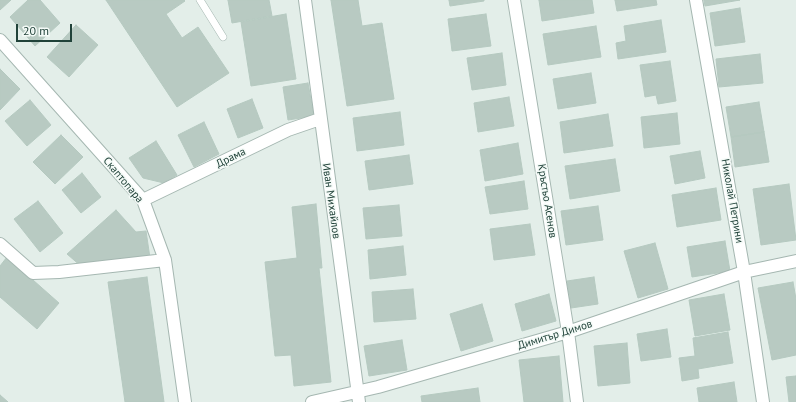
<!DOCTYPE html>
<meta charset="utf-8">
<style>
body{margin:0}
#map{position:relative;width:796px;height:402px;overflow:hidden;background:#e3eee9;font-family:"PT Sans",sans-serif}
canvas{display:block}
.scale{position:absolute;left:16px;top:24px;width:56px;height:18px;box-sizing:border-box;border:2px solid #204239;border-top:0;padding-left:5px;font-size:12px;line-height:14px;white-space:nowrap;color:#204239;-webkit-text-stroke:3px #f4faf7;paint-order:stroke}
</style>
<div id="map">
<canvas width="796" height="402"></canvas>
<div class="scale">20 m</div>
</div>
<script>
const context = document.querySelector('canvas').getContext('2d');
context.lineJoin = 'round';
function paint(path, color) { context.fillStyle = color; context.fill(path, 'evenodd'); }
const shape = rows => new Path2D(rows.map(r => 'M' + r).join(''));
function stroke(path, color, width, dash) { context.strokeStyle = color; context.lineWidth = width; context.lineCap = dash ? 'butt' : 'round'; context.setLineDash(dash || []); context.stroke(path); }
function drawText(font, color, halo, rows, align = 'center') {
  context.font = font + ' "PT Sans",sans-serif'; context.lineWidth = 3; context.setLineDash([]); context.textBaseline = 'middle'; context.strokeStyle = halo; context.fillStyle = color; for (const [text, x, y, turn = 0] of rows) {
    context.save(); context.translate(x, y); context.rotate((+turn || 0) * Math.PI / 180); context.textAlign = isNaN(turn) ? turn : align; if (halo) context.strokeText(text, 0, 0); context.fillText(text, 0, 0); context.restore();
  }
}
const building = shape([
 [0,0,11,0,0,10,0,0],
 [28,0,40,0,60,23,35,46,10,17,28,0],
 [106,0,184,0,185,1,166,14,182,38,198,27,229,73,177,107,106,0],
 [228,0,269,0,272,16,232,23,228,0],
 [331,0,358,0,362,26,382,23,394,99,347,106,331,0],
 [449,0,484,0,484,1,450,6,449,0],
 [539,0,592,0,594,13,542,21,539,0],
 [615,0,656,0,657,5,617,11,615,0],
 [704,0,740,0,705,6,704,0],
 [740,8,745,42,715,46,710,13,740,8],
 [286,14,296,79,251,86,241,22,286,14],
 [486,14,491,46,452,51,448,19,486,14],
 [661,20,666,52,618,59,616,43,626,41,624,26,661,20],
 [76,25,98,45,69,77,47,57,76,25],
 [596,26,601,57,548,65,543,34,596,26],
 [502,53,506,85,472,90,467,58,502,53],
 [760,54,763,83,719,87,716,59,760,54],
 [670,61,676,101,658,104,656,95,645,97,640,65,670,61],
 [0,69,20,89,0,110,0,69],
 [591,73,596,103,558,109,553,79,591,73],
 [308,83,314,116,288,120,283,87,308,83],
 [509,97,514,126,478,132,474,103,509,97],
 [252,99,263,128,238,138,227,109,252,99],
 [30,100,51,125,27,146,5,121,30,100],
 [759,102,764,132,731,137,726,107,759,102],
 [400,112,404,145,357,151,353,118,400,112],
 [677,113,680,144,644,148,641,117,677,113],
 [608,114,613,146,564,153,560,122,608,114],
 [204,122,219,154,194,167,178,135,204,122],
 [764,132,769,162,735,167,731,137,764,132],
 [61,135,83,157,55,184,33,162,61,135],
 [156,141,177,175,164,183,143,178,129,158,156,141],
 [518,143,523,174,485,181,480,150,518,143],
 [700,151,705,178,675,184,670,156,700,151],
 [409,155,413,184,369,190,365,161,409,155],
 [615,159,620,191,570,199,565,166,615,159],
 [82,173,101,197,81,213,62,190,82,173],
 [524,181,528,209,490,214,485,187,524,181],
 [789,184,796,240,761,245,753,189,789,184],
 [716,188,721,220,677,227,672,195,716,188],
 [38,201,63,233,40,252,14,219,38,201],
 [316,204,322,268,319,268,331,382,294,386,291,355,275,356,265,262,297,258,292,207,316,204],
 [399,205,402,236,366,239,363,208,399,205],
 [598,206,603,240,566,245,561,211,598,206],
 [116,210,136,232,146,231,150,258,82,267,67,254,116,210],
 [530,224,535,255,494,260,490,229,530,224],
 [725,241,730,271,692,277,687,247,725,241],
 [655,243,668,289,638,298,624,251,655,243],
 [403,246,406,275,370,279,368,250,403,246],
 [7,257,59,303,37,329,0,297,0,266,7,257],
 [147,277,164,402,125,402,108,282,147,277],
 [594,277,598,304,571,308,567,281,594,277],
 [793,282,796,299,796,355,772,360,758,288,793,282],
 [413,289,416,319,374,322,372,292,413,289],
 [549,294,556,321,522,331,515,304,549,294],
 [724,294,730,330,695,336,689,300,724,294],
 [482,304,493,341,461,351,450,314,482,304],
 [667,329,671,357,641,361,637,334,667,329],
 [728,332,733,363,698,369,699,378,682,381,679,358,695,356,693,338,728,332],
 [402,340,407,370,369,376,364,346,402,340],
 [627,343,630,383,598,386,594,346,627,343],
 [559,356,563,402,524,402,519,360,559,356],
 [796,376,796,402,789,402,786,377,796,376],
 [734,382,737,402,699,402,697,388,734,382],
 [478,388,480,402,422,402,421,396,478,388],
 [0,395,8,402,0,402,0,395]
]);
const lane = shape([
 [200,0,223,37]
]);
const street = shape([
 [305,0,359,402],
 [514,0,568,332,577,402],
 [696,0,744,272,763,402],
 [0,40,143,200,165,260,185,402],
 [143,200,288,130,320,119],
 [0,244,33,273,59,272,165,260],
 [312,402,378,387,568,332,744,272,796,261]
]);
const streetNames = [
 ["Драма",231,158,-26],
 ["Скаптопара",123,180,50],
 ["Иван Михайлов",331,201,82],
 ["Кръстьо Асенов",547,201,81],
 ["Николай Петрини",732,201,80],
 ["Димитър Димов",555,335,-17]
];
paint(building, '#b8cac2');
stroke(building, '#b5c9c0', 1);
stroke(lane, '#a5b7b1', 8);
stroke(street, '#a5b7b1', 14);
stroke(lane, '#fff', 7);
stroke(street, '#fff', 12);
drawText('11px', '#204239', '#f4faf7', streetNames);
</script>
